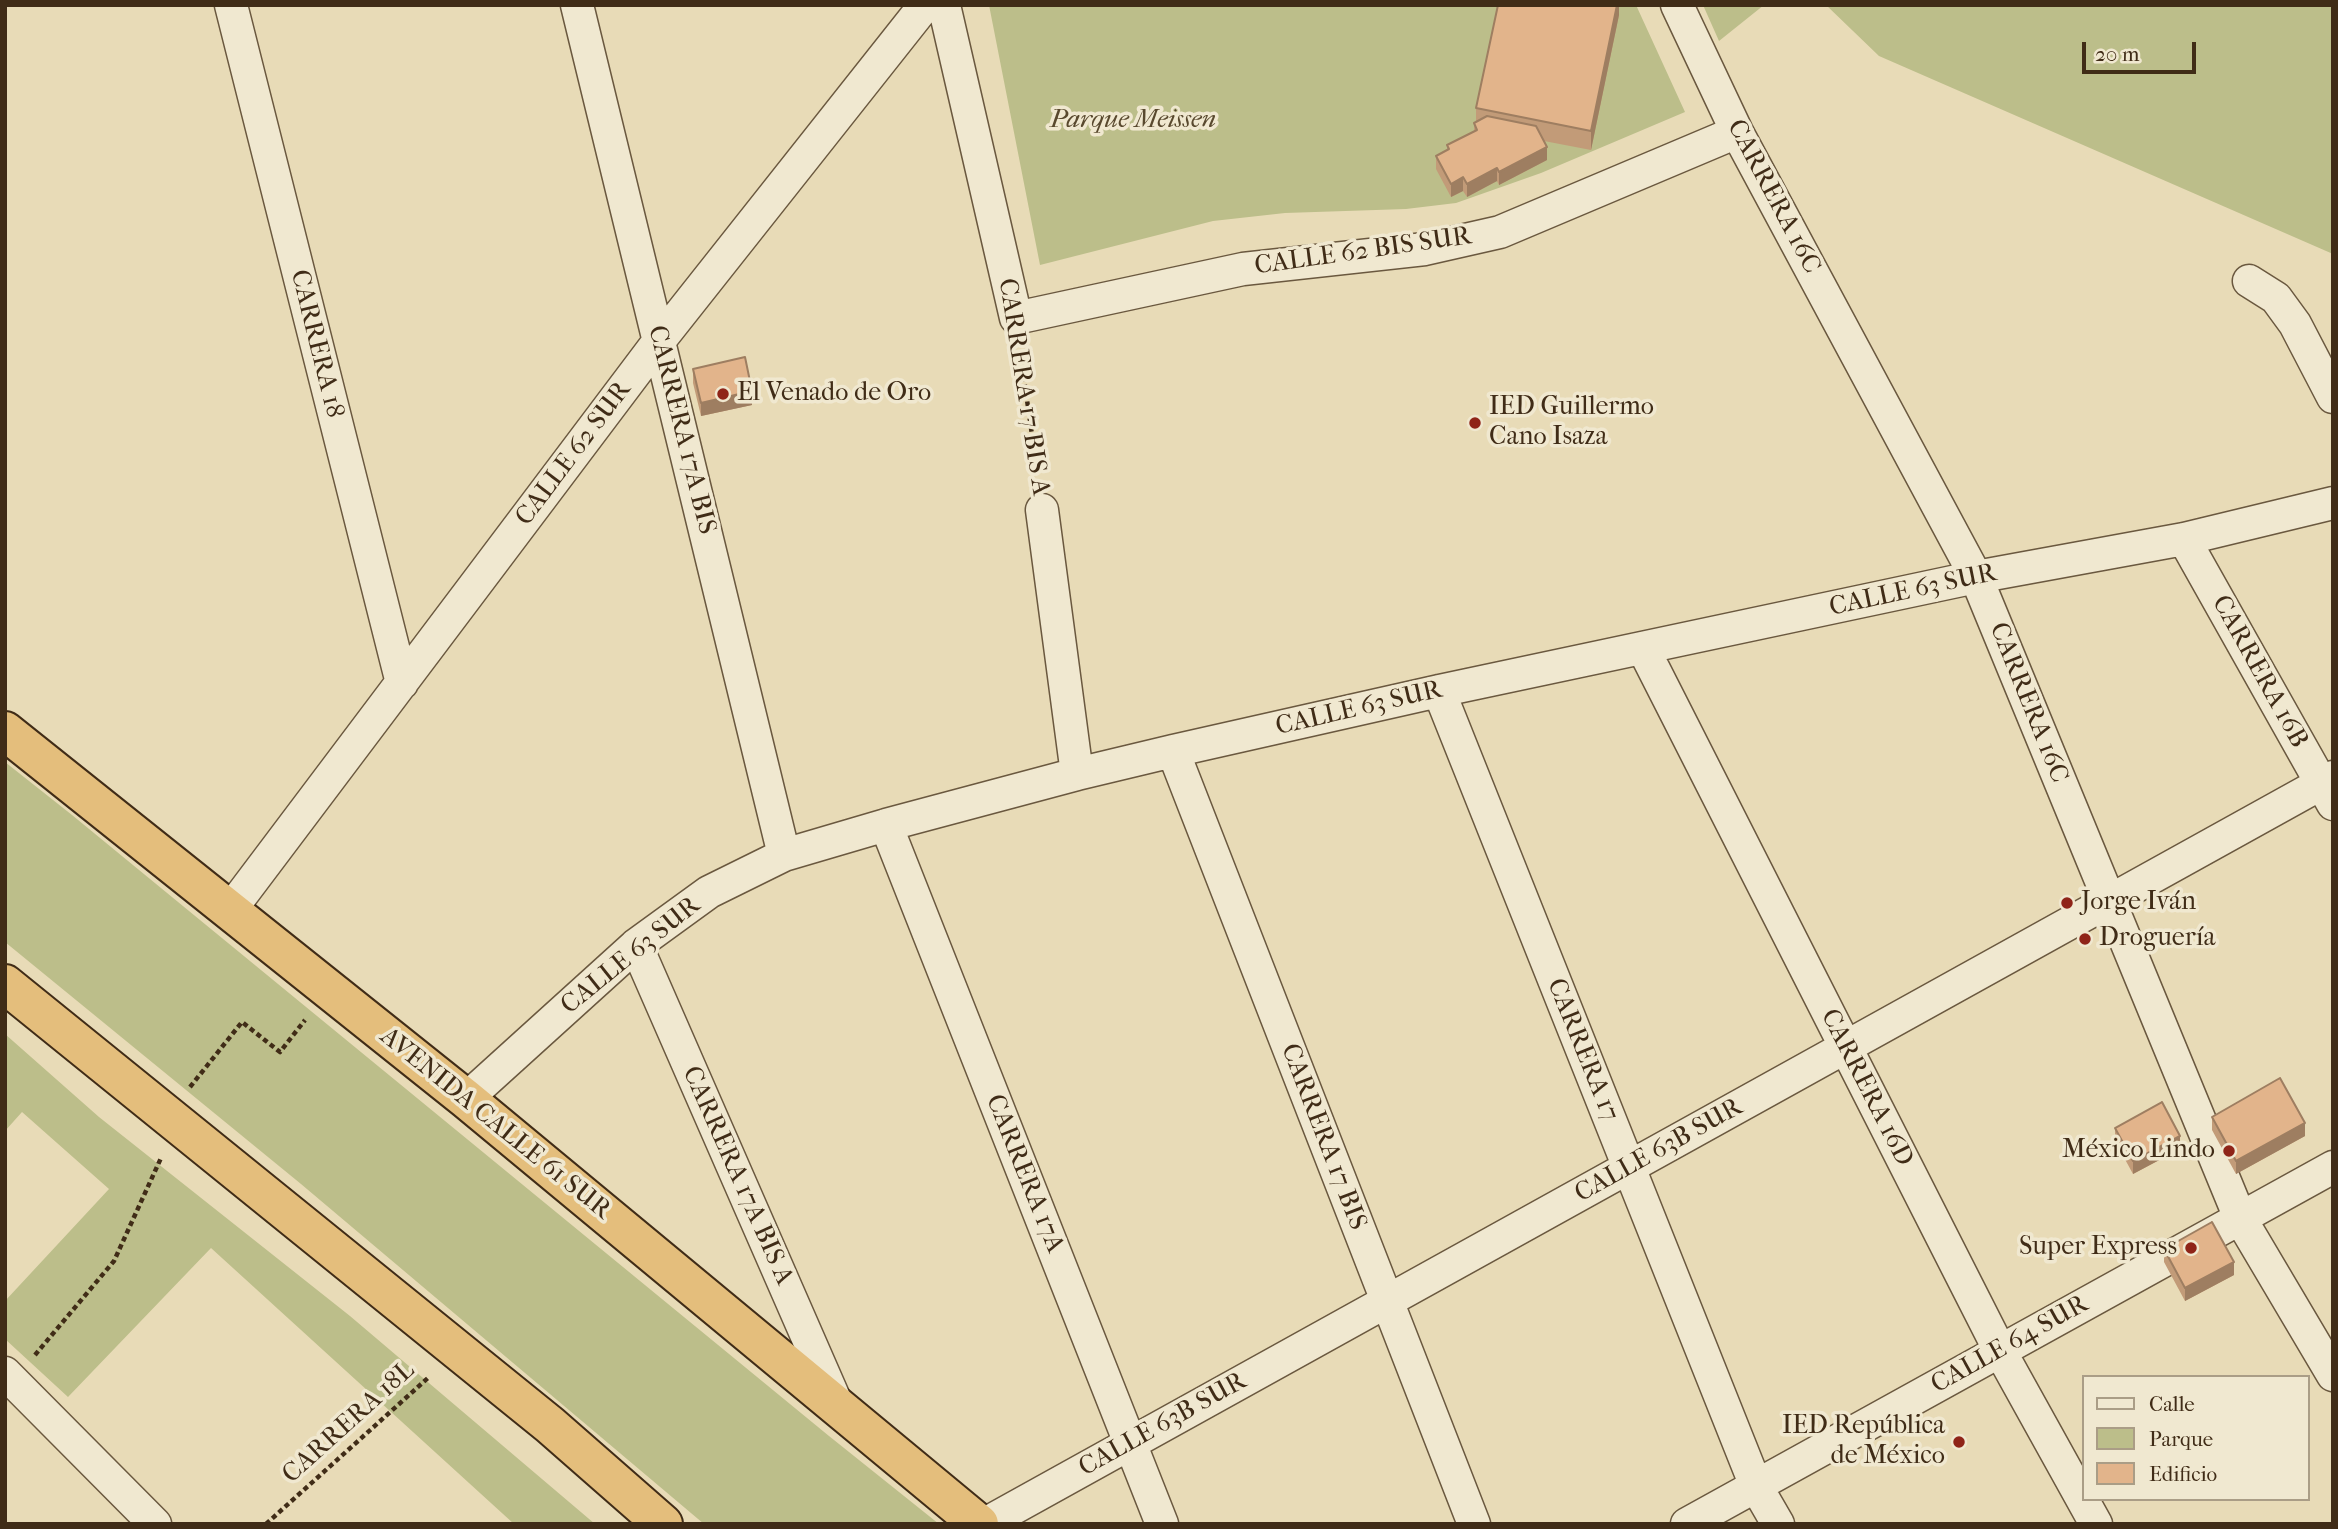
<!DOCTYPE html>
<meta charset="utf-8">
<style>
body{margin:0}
#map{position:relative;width:2338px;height:1529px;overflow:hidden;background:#e8dbb7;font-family:"IM FELL French Canon",serif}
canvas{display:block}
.frame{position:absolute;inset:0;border:7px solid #402c17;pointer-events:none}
.legend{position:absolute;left:2082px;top:1375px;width:228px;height:126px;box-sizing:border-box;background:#f0e8d0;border:2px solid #aa9d86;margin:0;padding:9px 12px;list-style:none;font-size:21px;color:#402c17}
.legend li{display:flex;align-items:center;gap:14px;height:35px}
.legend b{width:35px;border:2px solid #aa9d86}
.scale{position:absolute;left:2082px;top:42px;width:114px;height:32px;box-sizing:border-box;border:4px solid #402c17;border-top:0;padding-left:9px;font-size:21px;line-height:24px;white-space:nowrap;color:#402c17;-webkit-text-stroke:5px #f0e8d0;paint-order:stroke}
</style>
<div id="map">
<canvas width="2338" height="1529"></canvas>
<div class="frame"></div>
<ul class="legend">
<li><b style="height:9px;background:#f0e8d0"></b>Calle</li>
<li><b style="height:19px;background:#bcbe8a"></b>Parque</li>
<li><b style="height:19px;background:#e2b48b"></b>Edificio</li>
</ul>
<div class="scale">20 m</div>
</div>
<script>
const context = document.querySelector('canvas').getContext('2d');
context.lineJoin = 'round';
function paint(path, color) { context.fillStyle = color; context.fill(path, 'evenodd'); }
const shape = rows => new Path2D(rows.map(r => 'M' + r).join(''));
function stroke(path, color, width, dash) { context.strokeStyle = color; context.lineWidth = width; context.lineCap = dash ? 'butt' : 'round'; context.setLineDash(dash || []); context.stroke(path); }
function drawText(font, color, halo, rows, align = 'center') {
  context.font = font + ' "IM FELL French Canon",serif'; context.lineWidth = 7; context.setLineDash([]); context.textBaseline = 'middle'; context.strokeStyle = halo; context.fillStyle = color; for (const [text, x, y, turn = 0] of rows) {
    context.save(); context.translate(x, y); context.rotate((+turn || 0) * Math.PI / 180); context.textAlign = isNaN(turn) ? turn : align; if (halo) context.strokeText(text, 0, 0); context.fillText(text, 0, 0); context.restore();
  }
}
const green = shape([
 [989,5,1636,5,1685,112,1541,173,1456,203,1406,209,1285,213,1213,221,1040,265],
 [1703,5,1764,5,1719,41],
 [1826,5,2333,5,2333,254,1879,56],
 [5,762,72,815,829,1436,939,1524,704,1524,301,1184,5,942],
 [5,1034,99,1117,350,1316,595,1524,514,1524,211,1248,68,1397,5,1339,5,1301,109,1189,22,1112,5,1131]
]);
const path = shape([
 [1020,351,1038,477],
 [190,1087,242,1022,280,1052,305,1020],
 [35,1355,114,1261,161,1158],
 [266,1524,429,1377]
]);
const minor = shape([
 [231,5,402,683],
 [577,5,784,855],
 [944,5,1016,318,1243,269,1425,249,1500,232,1737,132],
 [1677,5,1737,132,1976,577,2240,1218,2333,1375],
 [2249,281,2276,298,2295,324,2333,397],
 [1042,510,1077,774],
 [2184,539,2333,804],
 [1643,648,2000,1351,2096,1524],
 [1439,691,1756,1486,1778,1524],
 [1173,751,1474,1524],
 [886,825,1162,1524],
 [231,909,659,341,925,5],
 [636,945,838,1407],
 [466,1099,636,945,709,892,784,855,886,825,1077,774,1173,751,1439,691,1976,577,2184,539,2333,503],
 [5,1373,155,1524],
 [985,1524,2333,777],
 [1687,1524,2333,1167]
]);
const trunk = shape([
 [5,731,466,1099,979,1524],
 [5,984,550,1425,663,1524]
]);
const wall = shape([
 [1619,5,1619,15,1591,150,1544,141,1547,160,1499,185,1497,181,1467,197,1463,191,1451,197,1436,169,1436,156,1447,150,1447,145,1474,131,1474,123,1476,122,1476,108],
 [693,369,752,405,701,416,693,383],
 [2212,1117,2305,1136,2236,1174,2212,1130],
 [2115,1128,2180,1149,2133,1174,2115,1141],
 [2164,1249,2234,1275,2185,1301,2164,1262]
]);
const shadedWall = shape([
 [1617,5,1619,5,1619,15,1591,150,1591,131],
 [1547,147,1547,160,1499,185,1499,172],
 [1497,168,1497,181,1467,197,1467,184],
 [1463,177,1463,191,1451,197,1451,184],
 [752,391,752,405,701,416,701,403],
 [2305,1123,2305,1136,2236,1174,2236,1161],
 [2180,1136,2180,1149,2133,1174,2133,1161],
 [2234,1262,2234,1275,2185,1301,2185,1288]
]);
const building = shape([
 [1498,5,1617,5,1591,131,1476,108,1498,5],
 [1487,116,1536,126,1547,147,1499,172,1497,168,1467,184,1463,177,1451,184,1436,156,1449,149,1447,145,1477,130,1474,123,1487,116],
 [745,357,752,391,701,403,693,369,745,357],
 [2280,1078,2305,1123,2236,1161,2212,1117,2280,1078],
 [2162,1102,2180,1136,2133,1161,2115,1128,2162,1102],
 [2212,1222,2234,1262,2185,1288,2164,1249,2212,1222]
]);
const markers = [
 [723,394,7,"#8f2418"],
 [1475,423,7,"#8f2418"],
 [2067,903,7,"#8f2418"],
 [2085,939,7,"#8f2418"],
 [2229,1151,7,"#8f2418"],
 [2191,1248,7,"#8f2418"],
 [1959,1442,7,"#8f2418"]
];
const parkNames = [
 ["Parque Meissen",1133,121]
];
const streetNames = [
 ["CARRERA 16C",1773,197,62],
 ["CALLE 62 BIS SUR",1363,252,-8],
 ["CARRERA 18",316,344,76],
 ["CARRERA 17 BIS A",1023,387,81],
 ["CARRERA 17A BIS",681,430,76],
 ["CALLE 62 SUR",574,454,-53],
 ["CALLE 63 SUR",1913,591,-12],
 ["CARRERA 16B",2259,672,61],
 ["CARRERA 16C",2028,703,68],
 ["CALLE 63 SUR",1359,709,-13],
 ["CALLE 63 SUR",631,956,-39],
 ["CARRERA 17",1582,1050,68],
 ["CARRERA 16D",1866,1088,63],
 ["AVENIDA CALLE 61 SUR",495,1124,39],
 ["CARRERA 17 BIS",1323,1137,69],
 ["CALLE 63B SUR",1659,1151,-29],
 ["CARRERA 17A",1024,1174,68],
 ["CARRERA 17A BIS A",737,1176,66],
 ["CALLE 64 SUR",2010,1345,-29],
 ["CARRERA 18L",349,1423,-42],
 ["CALLE 63B SUR",1163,1425,-29]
];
const poiNames = [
 ["El Venado de Oro",737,394],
 ["IED Guillermo",1489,408],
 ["Cano Isaza",1489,438],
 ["Jorge Iván",2081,903],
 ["Droguería",2099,939],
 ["México Lindo",2215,1151,"right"],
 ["Super Express",2177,1248,"right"],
 ["IED República",1945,1427,"right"],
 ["de México",1945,1457,"right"]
];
paint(green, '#bcbe8a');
stroke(minor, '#6a583f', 35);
stroke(trunk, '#402c17', 42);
stroke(path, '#402c17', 4.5, [5, 3.5]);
stroke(minor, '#f0e8d0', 32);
stroke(trunk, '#e4be7c', 38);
paint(wall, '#c29b78');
paint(shadedWall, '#9e7e61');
paint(building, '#e2b48b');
stroke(building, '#9e7e61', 2);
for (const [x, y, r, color] of markers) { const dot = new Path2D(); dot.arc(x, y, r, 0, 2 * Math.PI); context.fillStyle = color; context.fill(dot); stroke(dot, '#f0e8d0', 2.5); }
drawText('italic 26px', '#59492e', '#f0e8d0', parkNames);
drawText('26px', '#402c17', '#f0e8d0', streetNames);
drawText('26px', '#402c17', '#f0e8d0', poiNames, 'left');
</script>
